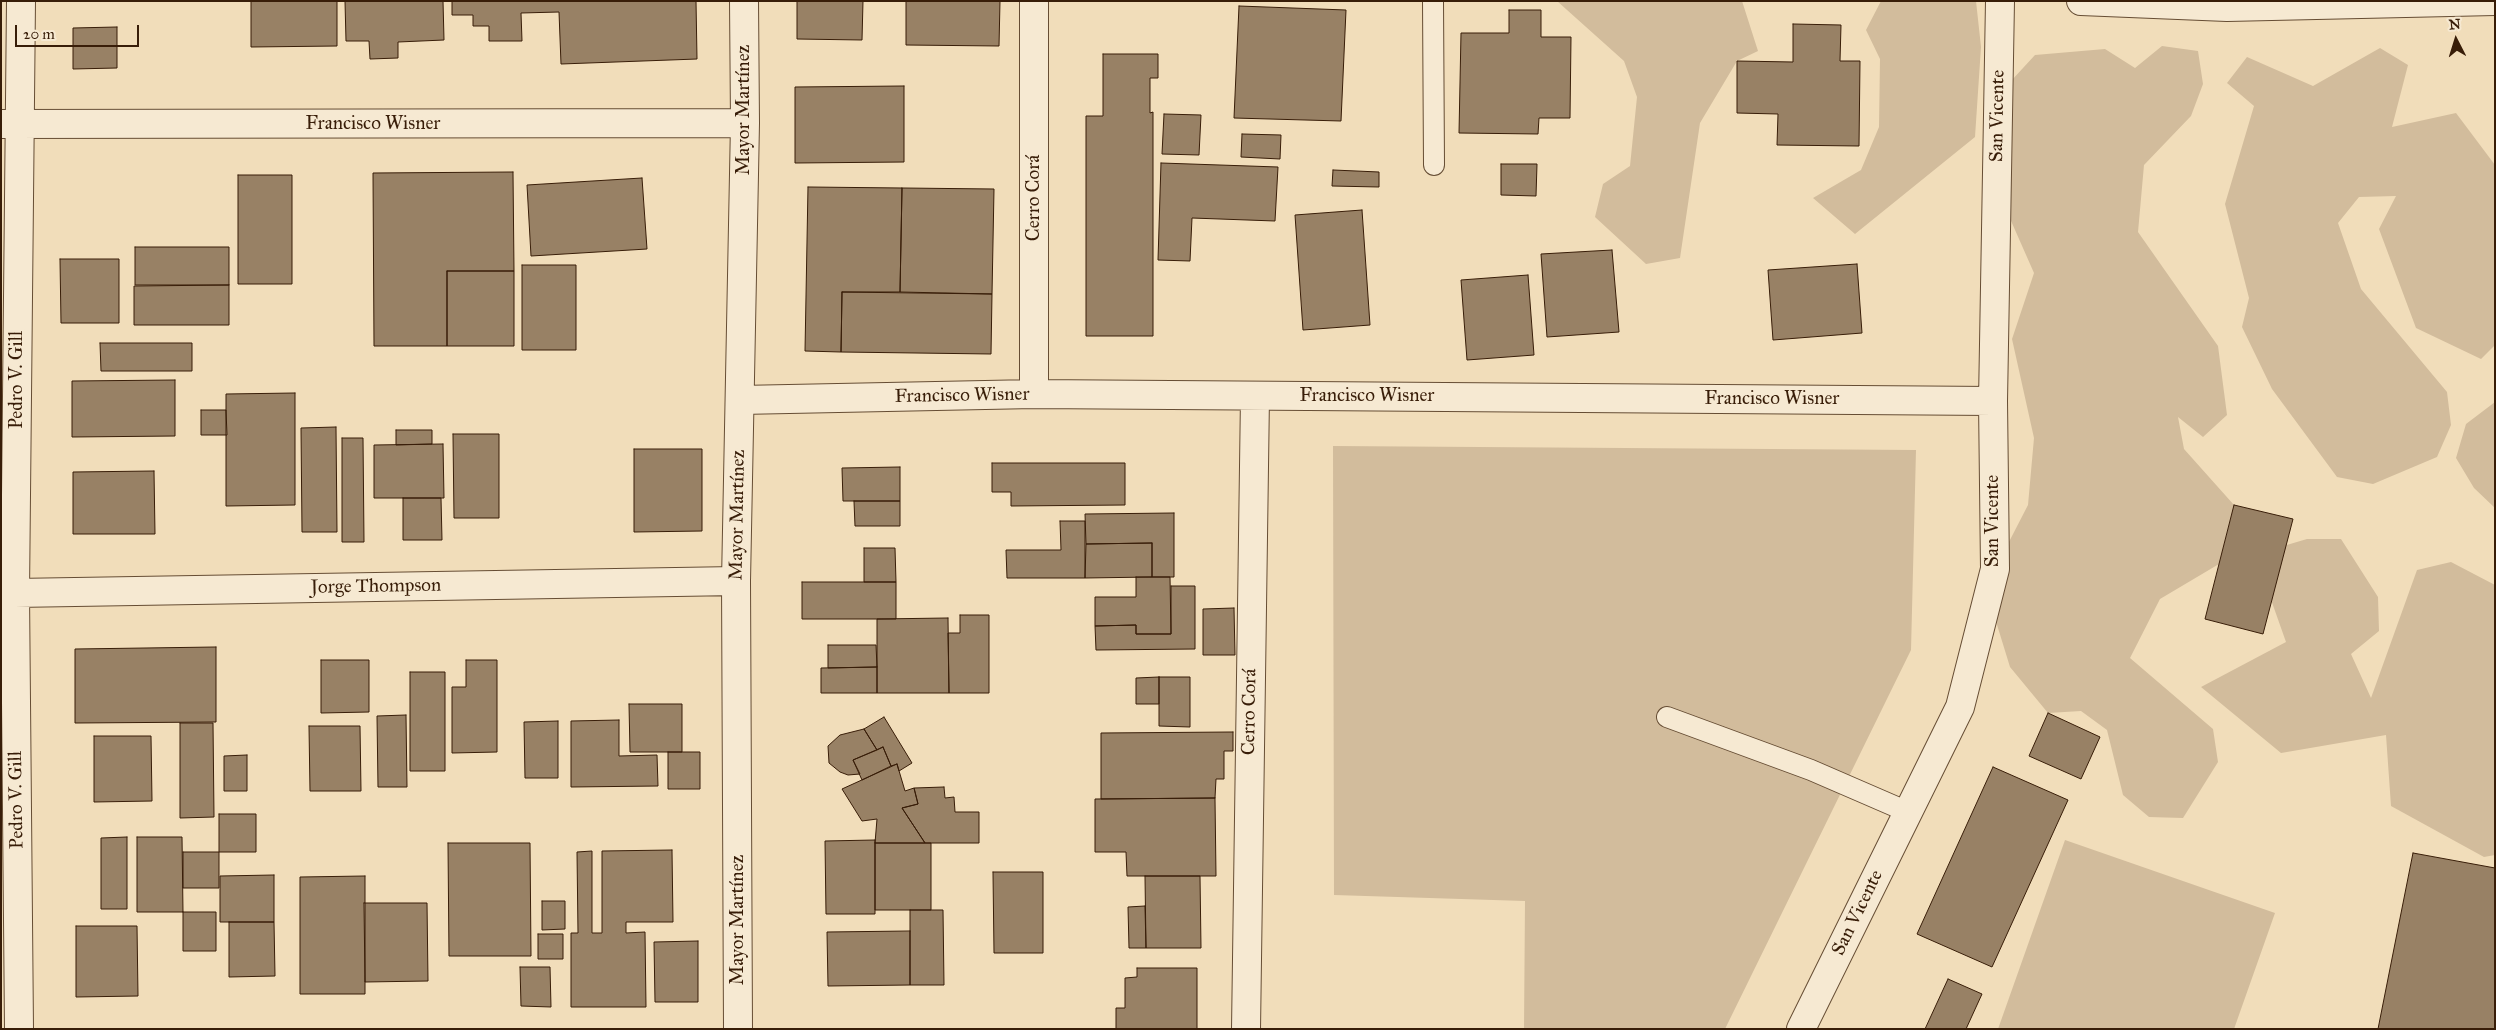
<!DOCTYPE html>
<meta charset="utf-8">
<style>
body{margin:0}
#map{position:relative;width:2496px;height:1030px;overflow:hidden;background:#f1ddba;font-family:"IM FELL Great Primer",serif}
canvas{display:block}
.frame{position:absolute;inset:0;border:2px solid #381d08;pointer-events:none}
.north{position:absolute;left:2431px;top:15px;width:50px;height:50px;-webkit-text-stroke:4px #f6e9d2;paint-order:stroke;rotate:355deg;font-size:14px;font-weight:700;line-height:20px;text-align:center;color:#381d08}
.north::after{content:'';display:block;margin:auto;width:18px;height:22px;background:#381d08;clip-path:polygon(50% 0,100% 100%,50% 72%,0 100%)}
.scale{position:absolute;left:15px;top:25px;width:124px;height:22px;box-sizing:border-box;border:2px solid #381d08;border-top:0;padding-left:6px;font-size:15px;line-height:18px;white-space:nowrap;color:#381d08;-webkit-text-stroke:4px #f6e9d2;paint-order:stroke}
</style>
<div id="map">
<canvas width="2496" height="1030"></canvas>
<div class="frame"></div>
<div class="north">N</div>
<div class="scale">20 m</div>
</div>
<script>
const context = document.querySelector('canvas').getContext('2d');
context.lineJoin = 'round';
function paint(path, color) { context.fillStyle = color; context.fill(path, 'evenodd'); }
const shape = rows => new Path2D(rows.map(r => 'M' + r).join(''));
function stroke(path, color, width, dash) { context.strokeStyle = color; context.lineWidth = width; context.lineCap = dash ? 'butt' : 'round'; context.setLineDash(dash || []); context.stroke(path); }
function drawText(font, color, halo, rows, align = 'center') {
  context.font = font + ' "IM FELL Great Primer",serif'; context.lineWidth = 5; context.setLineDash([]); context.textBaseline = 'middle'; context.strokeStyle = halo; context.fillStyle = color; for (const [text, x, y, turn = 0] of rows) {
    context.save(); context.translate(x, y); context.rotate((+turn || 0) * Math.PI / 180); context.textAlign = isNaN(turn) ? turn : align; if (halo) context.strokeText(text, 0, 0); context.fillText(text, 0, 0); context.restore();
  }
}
const green = shape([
 [1557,1,1742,1,1758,51,1737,61,1700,123,1680,258,1646,264,1595,217,1603,184,1630,166,1637,97,1624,61],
 [1881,1,1976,1,1981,47,1975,137,1855,234,1813,198,1861,170,1879,127,1880,59,1866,30],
 [2162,46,2198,51,2203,84,2191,116,2144,165,2138,232,2218,346,2227,415,2203,437,2178,417,2184,449,2234,505,2219,564,2160,599,2130,658,2213,729,2218,762,2183,818,2149,817,2123,795,2107,730,2081,711,2048,713,2010,667,1990,602,1995,569,2028,505,2034,438,2012,339,2034,273,2008,214,2011,81,2035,55,2105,49,2135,68],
 [2380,48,2408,65,2392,127,2456,113,2495,165,2495,345,2481,359,2416,328,2379,229,2396,196,2359,197,2338,223,2361,289,2447,392,2451,425,2437,457,2373,484,2337,477,2272,389,2242,327,2249,298,2225,204,2254,106,2227,83,2247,57,2313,86],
 [2495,402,2495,508,2474,488,2456,458,2466,424],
 [1333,446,1916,450,1911,650,1725,1029,1524,1029,1525,901,1334,895],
 [2307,539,2341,539,2378,597,2379,631,2351,654,2371,698,2417,570,2451,562,2495,585,2495,855,2484,857,2391,806,2386,735,2281,753,2201,687,2286,642,2263,577,2280,547],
 [2065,840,2275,913,2234,1029,1998,1029]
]);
const building = shape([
 [251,1,337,1,337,46,251,47,251,1],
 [345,1,443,1,444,40,398,42,398,58,370,59,369,41,346,41,345,1],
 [452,1,696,1,697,59,561,64,559,12,521,13,522,41,489,41,489,26,473,26,473,15,452,15,452,1],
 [797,1,863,1,862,40,797,39,797,1],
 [906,1,1000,1,999,46,906,45,906,1],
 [1239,6,1346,10,1341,121,1234,118,1239,6],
 [1509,10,1541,10,1541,37,1571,37,1570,118,1539,118,1538,134,1459,133,1461,33,1509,33,1509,10],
 [1793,24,1841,25,1840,61,1860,61,1859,146,1777,145,1778,114,1737,113,1737,61,1793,62,1793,24],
 [117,27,117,68,73,69,73,28,117,27],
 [1103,54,1158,54,1158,78,1150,78,1150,113,1153,112,1153,336,1086,336,1086,116,1103,116,1103,54],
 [904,86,904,162,795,163,795,87,904,86],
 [1164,114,1201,115,1199,155,1162,154,1164,114],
 [1242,134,1281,135,1280,159,1241,157,1242,134],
 [1161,163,1278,167,1275,221,1192,218,1190,261,1158,260,1161,163],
 [1501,164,1537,164,1536,196,1501,195,1501,164],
 [1333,170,1379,172,1379,187,1332,186,1333,170],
 [513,172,514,271,447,271,447,346,374,346,373,173,513,172],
 [238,175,292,175,292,284,238,284,238,175],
 [642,178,647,249,531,256,527,185,642,178],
 [808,187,902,188,900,292,842,292,841,352,805,351,808,187],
 [902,188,994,189,992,294,900,292,902,188],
 [1362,210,1370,325,1303,330,1295,215,1362,210],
 [135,247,229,247,229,285,135,285,135,247],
 [1612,250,1619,332,1547,337,1541,254,1612,250],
 [60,259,119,259,119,323,61,323,60,259],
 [1857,264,1862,333,1773,340,1768,270,1857,264],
 [522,265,576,265,576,350,522,350,522,265],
 [447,271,514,271,514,346,447,346,447,271],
 [1528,275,1534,355,1467,360,1461,280,1528,275],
 [229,285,229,325,134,325,134,286,229,285],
 [842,292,992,294,991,354,841,352,842,292],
 [100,343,192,343,192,371,101,371,100,343],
 [175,380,175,436,72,437,72,381,175,380],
 [295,393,295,505,226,506,226,394,295,393],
 [201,410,226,410,227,435,201,435,201,410],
 [336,427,337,532,302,532,301,428,336,427],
 [396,430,432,430,432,444,396,445,396,430],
 [453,434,499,434,499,518,454,518,453,434],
 [342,438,363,438,364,542,342,542,342,438],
 [443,444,444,498,374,498,374,445,443,444],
 [634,449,702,449,702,531,634,532,634,449],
 [992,463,1125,463,1125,505,1011,506,1011,492,992,492,992,463],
 [900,467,900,501,843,501,842,468,900,467],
 [154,471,155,534,73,534,73,472,154,471],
 [403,498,441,498,442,540,403,540,403,498],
 [854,501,900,501,900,526,855,526,854,501],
 [2234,505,2293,519,2263,634,2205,619,2234,505],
 [1174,513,1174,577,1152,577,1152,543,1086,544,1085,514,1174,513],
 [1060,521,1085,521,1085,578,1007,578,1006,550,1061,550,1060,521],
 [1152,543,1152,577,1085,578,1086,544,1152,543],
 [864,548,895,548,896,582,864,582,864,548],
 [1136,577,1170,577,1171,634,1136,634,1136,625,1095,626,1095,597,1136,597,1136,577],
 [802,582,896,582,896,619,802,619,802,582],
 [1171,586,1195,586,1195,649,1096,650,1095,626,1136,625,1136,634,1171,634,1171,586],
 [1234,608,1235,655,1203,655,1203,609,1234,608],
 [960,615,989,615,989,693,949,693,948,633,960,633,960,615],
 [948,618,949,693,877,693,877,619,948,618],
 [828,645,876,645,877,667,828,668,828,645],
 [216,647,216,722,75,723,75,649,216,647],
 [321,660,369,660,369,712,321,713,321,660],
 [466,660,497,660,497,752,452,753,452,687,466,687,466,660],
 [877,667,877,693,821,693,821,668,877,667],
 [410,672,445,672,445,771,410,771,410,672],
 [1159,677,1159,704,1136,704,1136,678,1159,677],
 [1159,677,1190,677,1190,727,1159,726,1159,677],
 [629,704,682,704,682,752,630,752,629,704],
 [2048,713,2100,737,2081,779,2029,756,2048,713],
 [406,715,407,787,378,787,377,716,406,715],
 [884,717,912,763,899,771,897,764,891,766,883,747,877,750,864,729,884,717],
 [619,720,619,756,657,755,658,786,571,787,571,721,619,720],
 [558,721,558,778,525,778,524,722,558,721],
 [180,723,213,723,214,817,180,818,180,723],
 [309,726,360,726,361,791,310,791,309,726],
 [864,729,877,750,853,760,860,774,848,775,840,772,829,763,828,746,840,735,864,729],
 [1233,732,1233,751,1224,751,1224,779,1216,779,1215,798,1101,799,1101,733,1233,732],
 [94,736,151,736,152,801,94,802,94,736],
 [883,747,891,766,862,780,853,760,883,747],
 [668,752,700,752,700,789,668,789,668,752],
 [247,755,247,791,224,791,224,756,247,755],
 [897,764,905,791,914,788,918,804,902,808,925,843,875,843,877,819,862,821,842,789,897,764],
 [1993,767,2068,800,1992,967,1917,934,1993,767],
 [944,787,945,798,954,797,955,812,979,812,979,843,925,843,902,808,918,804,914,788,944,787],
 [1215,798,1216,876,1127,876,1126,852,1095,852,1095,799,1215,798],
 [219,814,256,814,256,852,219,852,219,814],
 [127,837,127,909,101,909,101,838,127,837],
 [137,837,182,837,183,912,137,912,137,837],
 [875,840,875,914,826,914,825,841,875,840],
 [448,843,530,843,531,956,449,956,448,843],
 [875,843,931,843,931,910,875,910,875,843],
 [672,850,673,922,626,922,626,933,645,932,646,1007,571,1007,571,933,578,933,577,852,592,851,592,933,602,933,602,851,672,850],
 [183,852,219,852,219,888,183,888,183,852],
 [2413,853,2495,868,2495,1029,2378,1029,2413,853],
 [993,872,1043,872,1043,953,994,953,993,872],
 [274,875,274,922,220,922,220,876,274,875],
 [365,876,365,994,300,994,300,877,365,876],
 [1145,876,1200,876,1201,948,1146,948,1145,876],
 [542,901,565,901,565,929,542,930,542,901],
 [364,903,427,903,428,981,365,982,364,903],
 [1145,906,1146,948,1129,948,1128,907,1145,906],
 [910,910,943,910,944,985,910,985,910,910],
 [183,912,216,912,216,951,183,951,183,912],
 [229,922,274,922,275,976,229,977,229,922],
 [76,926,137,926,138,996,76,997,76,926],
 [910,931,910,985,828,986,827,932,910,931],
 [538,934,563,934,563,959,538,959,538,934],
 [698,941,698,1002,655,1002,654,942,698,941],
 [520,967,550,967,551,1007,521,1006,520,967],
 [1137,968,1197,968,1197,1029,1116,1029,1116,1008,1125,1008,1125,978,1137,977,1137,968],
 [1948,979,1982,994,1966,1029,1925,1029,1948,979]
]);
const lane = shape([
 [1433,1,1434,165],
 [1667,717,1811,770,1908,812]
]);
const street = shape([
 [1034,1,1034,394],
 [2081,1,2227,7,2495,1],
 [1,124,745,123],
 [740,400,1034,394,1993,401],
 [15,593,736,581],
 [19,1029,15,593,21,1],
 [738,1029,736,581,745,123,744,1],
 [1246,1029,1255,396],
 [1801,1029,1960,707,1995,569,1993,401,2000,1]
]);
const streetNames = [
 ["Mayor Martínez",744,110,-90],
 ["San Vicente",1998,116,-89],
 ["Francisco Wisner",373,124],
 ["Cerro Corá",1034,198,-90],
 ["Pedro V. Gill",17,380,-90],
 ["Francisco Wisner",962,396,-1],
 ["Francisco Wisner",1367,396],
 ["Francisco Wisner",1772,399],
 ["Mayor Martínez",738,515,-89],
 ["San Vicente",1993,521,-90],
 ["Jorge Thompson",376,587,-1],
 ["Cerro Corá",1250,712,-89],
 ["Pedro V. Gill",17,800,-91],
 ["San Vicente",1858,913,-64],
 ["Mayor Martínez",738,920,-90]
];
paint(green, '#d2bc9c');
paint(building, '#988165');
stroke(building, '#381d08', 1);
stroke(lane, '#664d34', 22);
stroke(street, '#664d34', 30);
stroke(lane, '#f6e9d2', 20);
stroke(street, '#f6e9d2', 28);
drawText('19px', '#381d08', '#f6e9d2', streetNames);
</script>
